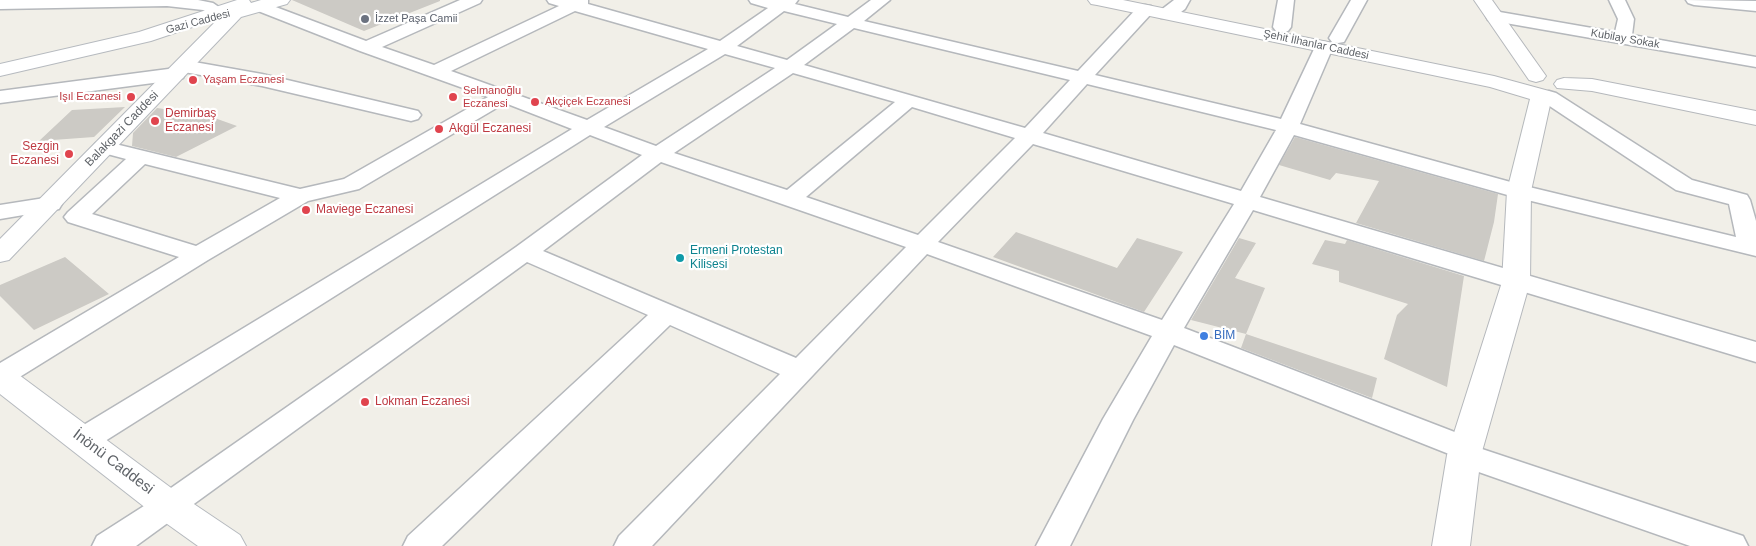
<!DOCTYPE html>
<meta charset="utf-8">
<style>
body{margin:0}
canvas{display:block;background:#f1efe8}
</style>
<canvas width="1756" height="546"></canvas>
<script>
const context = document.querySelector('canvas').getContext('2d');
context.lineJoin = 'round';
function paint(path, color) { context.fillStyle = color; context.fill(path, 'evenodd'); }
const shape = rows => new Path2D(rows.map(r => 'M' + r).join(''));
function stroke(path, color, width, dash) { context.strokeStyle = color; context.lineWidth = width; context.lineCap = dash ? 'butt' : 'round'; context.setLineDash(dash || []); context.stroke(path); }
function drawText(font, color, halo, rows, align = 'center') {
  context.font = font + ' Helvetica,sans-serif'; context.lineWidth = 4.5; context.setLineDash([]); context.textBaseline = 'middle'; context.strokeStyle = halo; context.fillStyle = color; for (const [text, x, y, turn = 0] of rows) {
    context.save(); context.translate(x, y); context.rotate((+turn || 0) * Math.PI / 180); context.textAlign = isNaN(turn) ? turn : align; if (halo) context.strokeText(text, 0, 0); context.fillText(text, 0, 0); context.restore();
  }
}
const building = shape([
 [292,0,440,0,440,1,364,31],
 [125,107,94,137,39,141,72,110],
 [157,108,209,116,237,126,176,157,132,146,133,133],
 [1295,137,1498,194,1494,222,1484,261,1356,223,1379,181,1336,173,1330,180,1279,165],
 [1016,232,1117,268,1137,238,1183,252,1144,312,993,257],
 [1239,238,1256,243,1235,278,1265,288,1246,334,1191,320],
 [1325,240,1345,244,1347,240,1464,276,1447,387,1384,359,1397,315,1408,304,1339,282,1339,271,1312,264],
 [65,257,109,294,34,330,0,296,0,285],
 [1246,334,1377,378,1372,398,1241,348]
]);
const minor = shape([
 [0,0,198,0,213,3,226,12,224,16,218,17,203,10,167,6,0,9,0,0],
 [460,0,482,0,480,3,382,47,434,65,559,6,549,3,547,0,588,0,588,4,720,41,768,8,751,3,749,0,798,0,795,4,848,17,871,0,890,0,864,21,1078,71,1139,6,1145,5,1151,6,1153,10,1151,14,1095,75,1281,119,1315,47,1318,43,1324,42,1330,43,1333,47,1300,124,1525,186,1736,237,1729,204,1676,190,1542,101,1539,97,1542,93,1549,91,1556,93,1692,180,1747,195,1750,200,1756,221,1756,256,1511,196,1294,135,1260,197,1756,342,1756,362,1253,210,1184,328,1478,441,1482,449,1743,536,1748,546,1690,546,1453,463,1449,454,1174,345,1133,420,1070,546,1036,546,1103,419,1152,336,927,254,652,546,614,546,619,536,780,374,670,325,442,546,403,546,408,536,648,315,527,262,136,546,92,546,97,536,158,497,516,247,642,155,590,135,94,448,83,452,72,448,68,440,72,432,572,129,505,103,359,189,308,201,208,260,10,383,0,386,0,363,179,257,68,222,64,217,68,212,126,159,96,151,93,147,96,143,103,141,300,189,344,179,488,97,360,51,253,9,251,6,253,3,265,3,366,41,460,0],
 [575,11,708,49,587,120,451,71,575,11],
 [784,11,837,24,787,60,737,46,784,11],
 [854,28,1070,80,1025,128,804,65,854,28],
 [725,54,775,68,656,146,604,127,725,54],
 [793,73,895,102,787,190,674,153,793,73],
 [1087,84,1276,130,1241,191,1043,133,1087,84],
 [912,107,1015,138,918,235,806,197,912,107],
 [1033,144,1234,204,1162,320,938,242,1033,144],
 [661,162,906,247,796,358,543,251,661,162],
 [145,164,280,198,196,246,92,214,145,164],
 [1174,0,1190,0,1185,9,1173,18,1161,18,1159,14,1161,10,1174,0],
 [1278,0,1294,0,1291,27,1288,31,1282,32,1276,31,1273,27,1278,0],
 [1351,0,1367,0,1344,42,1338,43,1332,42,1329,38,1351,0],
 [1609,0,1625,0,1634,19,1632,35,1756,57,1756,67,1494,21,1488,20,1486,16,1488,12,1494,11,1615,32,1618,19,1609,0],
 [1686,0,1756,1,1756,11,1694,5,1688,3,1686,0],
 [183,60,262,74,418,111,421,115,418,119,411,121,262,86,184,72,185,74,183,78,176,80,0,103,0,91,176,68,174,66,177,62,183,60],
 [51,197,59,199,62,204,59,209,0,219,0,205,51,197]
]);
const tertiary = shape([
 [1088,0,1123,0,1494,76,1549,91,1552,96,1531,191,1530,282,1481,455,1470,546,1432,546,1447,455,1502,282,1507,191,1530,99,1490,87,1097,5,1091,4,1088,0],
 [1474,0,1492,0,1546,76,1543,80,1536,82,1529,80,1474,0],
 [1564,78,1592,79,1756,111,1756,125,1592,91,1557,88,1554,84,1557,80,1564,78]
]);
const secondary = shape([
 [237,0,249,0,251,3,261,0,290,0,287,4,241,17,9,260,0,262,0,239,219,18,151,41,0,76,0,64,139,32,237,0],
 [0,366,11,369,182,496,240,535,246,546,198,546,156,516,0,394,0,366]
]);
const markers = [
 [365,19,5,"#6b7280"],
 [193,80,5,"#e0444e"],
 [131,97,5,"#e0444e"],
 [453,97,5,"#e0444e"],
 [535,102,5,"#e0444e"],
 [155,121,5,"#e0444e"],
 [439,129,5,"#e0444e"],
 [69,154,5,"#e0444e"],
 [306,210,5,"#e0444e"],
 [680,258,5,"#0f9aa8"],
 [1204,336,5,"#3f7fe0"],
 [365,402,5,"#e0444e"]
];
const farWorshipnames = [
 ["İzzet Paşa Camii",375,19]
];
const farStreetnames = [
 ["Gazi Caddesi",198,22,-15],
 ["Kubilay Sokak",1625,39,10],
 ["Şehit İlhanlar Caddesi",1316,45,12]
];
const farHealthnames = [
 ["Yaşam Eczanesi",203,80],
 ["Selmanoğlu",463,91],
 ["Eczanesi",463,104],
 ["Işıl Eczanesi",121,97,"right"],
 ["Akçiçek Eczanesi",545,102]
];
const healthNames = [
 ["Demirbaş",165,114],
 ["Eczanesi",165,128],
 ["Akgül Eczanesi",449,129],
 ["Sezgin",59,147,"right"],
 ["Eczanesi",59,161,"right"],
 ["Maviege Eczanesi",316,210],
 ["Lokman Eczanesi",375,402]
];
const streetNames = [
 ["Balakgazi Caddesi",122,129,-46]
];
const cultureNames = [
 ["Ermeni Protestan",690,251],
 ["Kilisesi",690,265]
];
const shopNames = [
 ["BİM",1214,336]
];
const nearStreetnames = [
 ["İnönü Caddesi",113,462,37]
];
paint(building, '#cccac5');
stroke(minor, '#b5b8bc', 3);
stroke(tertiary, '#b5b8bc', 2);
stroke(secondary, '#b6babf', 2);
paint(minor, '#fff');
paint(tertiary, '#fff');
paint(secondary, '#fff');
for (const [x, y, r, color] of markers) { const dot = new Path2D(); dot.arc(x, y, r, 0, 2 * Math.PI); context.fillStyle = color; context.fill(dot); stroke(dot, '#fff', 2); }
drawText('11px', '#5b616d', '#fff', farWorshipnames, 'left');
drawText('11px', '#5f6368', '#fff', farStreetnames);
drawText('11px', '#be3a42', '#fff', farHealthnames, 'left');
drawText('12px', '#be3a42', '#fff', healthNames, 'left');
drawText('12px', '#5f6368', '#fff', streetNames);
drawText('12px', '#0d838f', '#fff', cultureNames, 'left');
drawText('12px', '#366cbe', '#fff', shopNames, 'left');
drawText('15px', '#5f6368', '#fff', nearStreetnames);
</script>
